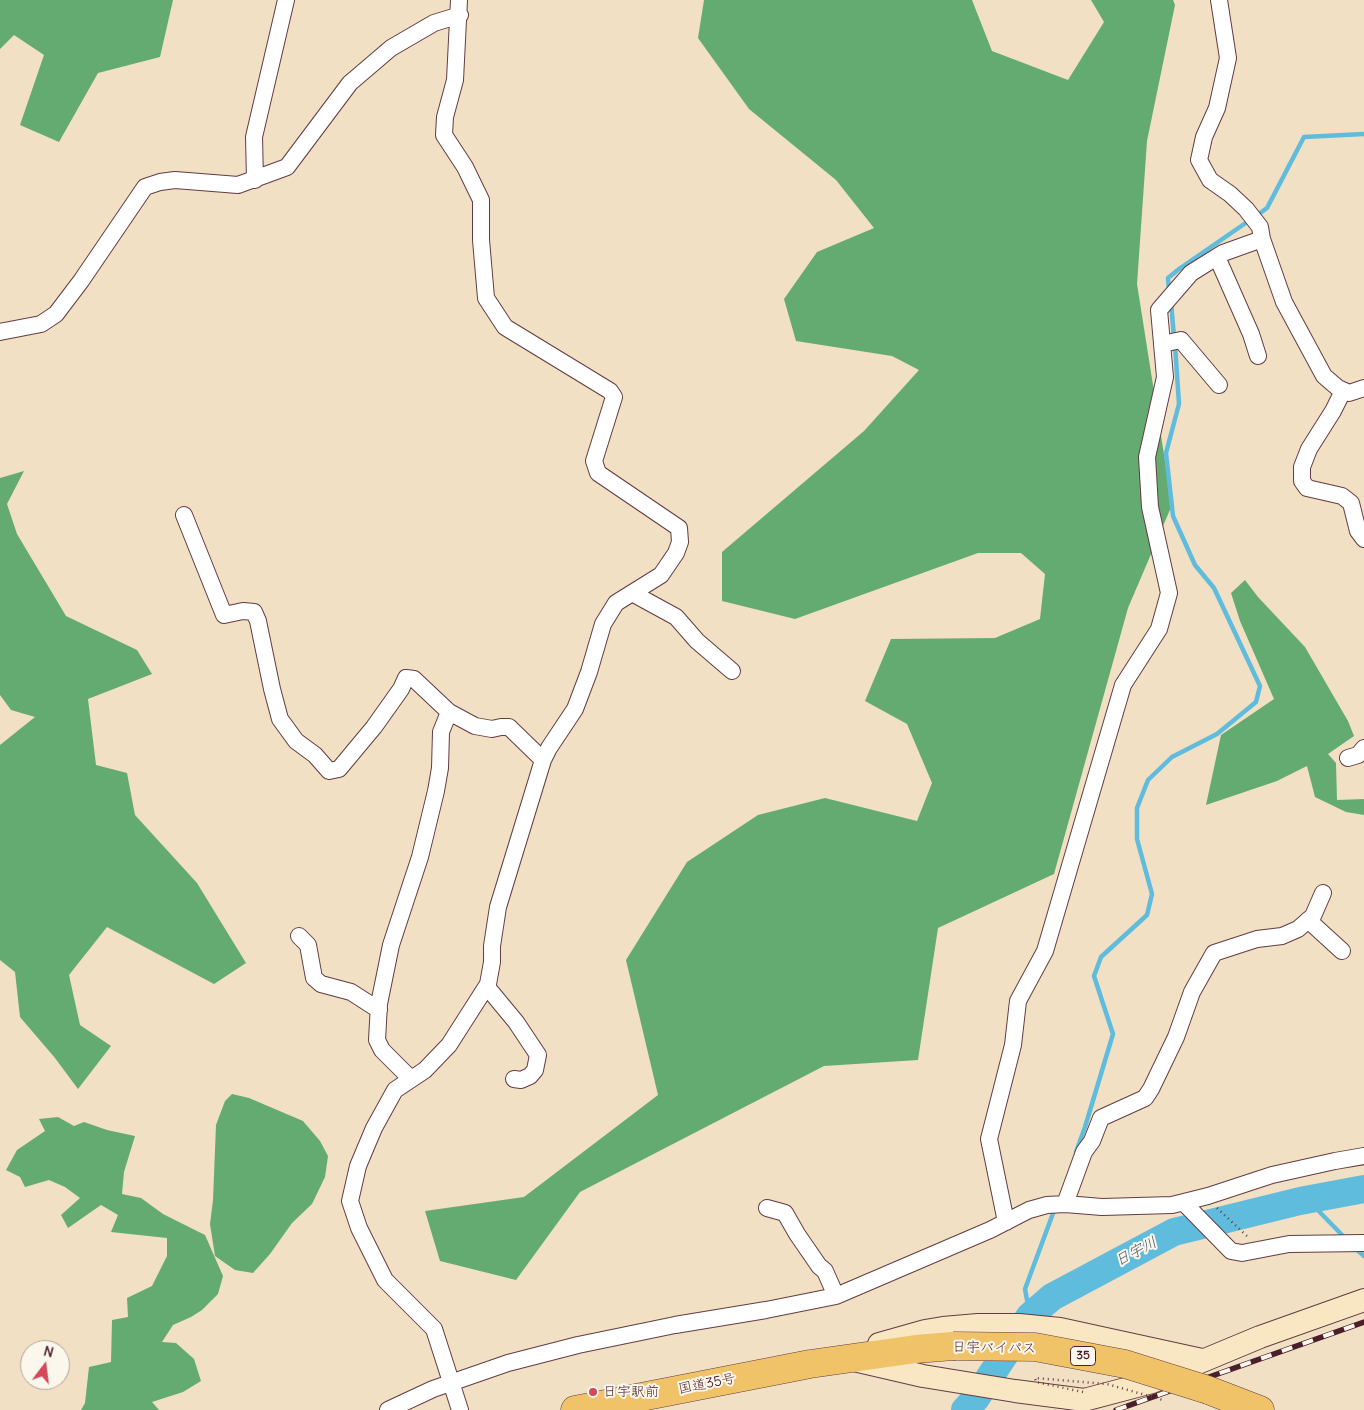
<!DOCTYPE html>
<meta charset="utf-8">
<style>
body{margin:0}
#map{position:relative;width:1364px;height:1410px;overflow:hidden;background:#f1e0c3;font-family:Delius,sans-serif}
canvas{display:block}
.north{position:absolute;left:20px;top:1340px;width:50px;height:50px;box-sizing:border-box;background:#fbf7ec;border:1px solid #b4a19f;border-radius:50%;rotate:15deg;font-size:14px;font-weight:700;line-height:20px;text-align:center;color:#4a1f2b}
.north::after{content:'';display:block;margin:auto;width:18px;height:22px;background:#d1495b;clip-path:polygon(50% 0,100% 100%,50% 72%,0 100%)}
</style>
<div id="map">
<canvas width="1364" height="1410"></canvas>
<div class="north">N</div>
</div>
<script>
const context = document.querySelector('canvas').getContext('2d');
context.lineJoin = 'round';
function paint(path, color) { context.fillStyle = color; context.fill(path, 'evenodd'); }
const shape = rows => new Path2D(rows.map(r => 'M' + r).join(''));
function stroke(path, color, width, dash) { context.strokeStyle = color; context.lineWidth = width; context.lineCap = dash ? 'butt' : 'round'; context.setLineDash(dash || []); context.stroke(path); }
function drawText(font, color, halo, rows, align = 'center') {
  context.font = font + ' Delius,"Klee One",sans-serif'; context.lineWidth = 4; context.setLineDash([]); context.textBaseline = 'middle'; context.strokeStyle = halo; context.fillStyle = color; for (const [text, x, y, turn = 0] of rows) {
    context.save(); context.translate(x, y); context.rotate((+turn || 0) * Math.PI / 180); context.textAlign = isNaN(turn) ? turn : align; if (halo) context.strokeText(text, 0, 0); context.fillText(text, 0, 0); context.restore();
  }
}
const forest = shape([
 [0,0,173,0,160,57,98,73,59,142,20,125,44,55,14,35,0,49],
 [704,0,972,0,992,51,1068,80,1104,22,1091,0,1173,0,1175,5,1147,141,1137,284,1172,505,1128,608,1054,874,938,928,918,1060,824,1066,580,1192,516,1280,440,1261,425,1211,524,1197,658,1095,626,960,687,862,758,815,825,798,917,821,932,783,907,724,865,701,891,639,995,638,1040,619,1045,574,1021,553,978,553,795,619,722,601,722,552,864,431,919,370,892,356,796,341,784,299,817,252,874,228,836,180,749,109,698,38],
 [24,471,7,504,17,534,66,616,137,650,152,674,88,699,96,765,127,773,135,815,197,883,246,963,214,984,107,927,69,975,80,1025,111,1046,78,1089,55,1058,20,1017,15,972,0,960,0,745,35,717,11,710,0,695,0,478],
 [1245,580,1258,597,1305,647,1348,721,1354,736,1328,754,1336,763,1337,800,1364,799,1364,815,1346,812,1315,797,1307,766,1277,781,1206,805,1221,735,1274,699,1240,621,1231,593],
 [232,1094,249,1098,303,1121,320,1141,328,1156,325,1177,312,1204,292,1223,270,1254,253,1273,235,1270,215,1256,210,1224,213,1200,216,1125,225,1101],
 [58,1117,74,1126,84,1122,107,1130,135,1136,124,1172,122,1194,141,1198,163,1214,205,1235,223,1276,218,1294,202,1310,191,1317,173,1325,162,1342,176,1343,194,1359,201,1381,183,1392,152,1402,159,1410,81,1410,85,1403,89,1367,111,1362,112,1320,128,1317,127,1298,152,1286,167,1256,167,1238,111,1232,118,1215,101,1205,68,1228,61,1215,80,1198,65,1187,49,1180,25,1187,20,1177,6,1170,17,1150,45,1131,39,1119]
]);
const stream = shape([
 [1256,216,1267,208,1304,137,1364,134],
 [1169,292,1168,278,1179,269,1250,220],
 [1171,302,1174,337],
 [1076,1152,1085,1127,1113,1034,1094,976,1101,957,1147,915,1152,894,1137,839,1137,808,1148,780,1172,757,1217,734,1256,702,1260,686,1214,588,1195,565,1173,516,1166,453,1179,404,1175,345],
 [1307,1199,1345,1238],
 [1354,1247,1364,1256],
 [1030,1316,1025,1289,1055,1208]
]);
const river = shape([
 [965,1410,976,1398,1030,1316,1052,1297,1174,1232,1300,1201,1364,1189]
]);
const path = shape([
 [1217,1208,1248,1237]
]);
const street = shape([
 [459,0,455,80,445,117,444,135,465,167,481,200,481,240,486,298,505,327,610,391,614,397,594,461,598,473,679,528,680,542,676,553,661,575,616,603,603,624,589,672,575,709,549,748,543,760,498,907,492,946,492,962,488,984,449,1045,425,1070,395,1090,374,1128,358,1166,350,1201,359,1228,385,1280,434,1329,460,1410],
 [1219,0,1228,58,1217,108,1204,137,1199,160,1210,180,1230,194,1246,209,1260,227,1262,239,1284,302,1324,376,1338,388,1349,393,1364,388],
 [255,180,254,137,286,0],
 [1217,257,1251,334,1258,356],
 [0,332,41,324,56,314,81,281,145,187,160,182,175,180,238,185,287,167,350,83,391,48,434,23,460,15],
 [1162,344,1181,340,1219,385],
 [1343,391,1333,411,1309,449,1302,467,1302,481,1307,488,1342,496,1351,503,1358,531,1364,539],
 [184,515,224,615,243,611,254,612,258,621,272,689,280,719,296,741,315,755,329,771,339,769,374,727,401,689,406,678,414,679,449,712,475,726,492,729,501,727,509,727,543,760],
 [632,593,676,617,697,641,732,671],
 [1348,758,1358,755,1364,748],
 [1308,920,1342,951],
 [299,936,308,945,314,978,321,984,351,992,379,1010],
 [487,987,516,1022,538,1055,535,1070,530,1076,521,1080,514,1079],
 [411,1079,382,1050,377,1040,379,1004,391,945,420,857,436,791,440,768,441,732,449,712],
 [1184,1203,1231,1251,1242,1253,1289,1244,1364,1243],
 [1065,1204,1084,1152,1092,1141,1101,1118,1145,1098,1151,1089,1176,1037,1192,992,1214,953,1257,939,1282,936,1298,929,1313,916,1323,893],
 [767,1208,785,1213,797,1234,819,1266,825,1271,836,1296],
 [1006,1222,989,1139,1013,1045,1018,1001,1045,951,1123,685,1159,629,1169,593,1150,507,1147,457,1165,377,1159,310,1191,273,1223,253,1262,239],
 [388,1410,433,1389,508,1363,578,1345,675,1325,766,1310,836,1296,990,1230,1029,1210,1047,1205,1065,1204,1102,1207,1172,1205,1208,1196,1272,1175,1335,1161,1364,1156]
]);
const secondary = shape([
 [879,1344,925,1331,943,1328,978,1325,1019,1325,1060,1329,1202,1360],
 [854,1360,923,1376,1015,1391,1084,1400,1152,1382,1260,1337,1364,1300]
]);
const highway = shape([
 [1208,1390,1260,1410],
 [575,1410,810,1364,916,1349,953,1346]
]);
const rail = shape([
 [1116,1410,1364,1322]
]);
const pathBridge = shape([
 [1083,1392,1036,1382,1035,1378,1107,1384,1163,1400]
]);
const highwayBridge = shape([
 [953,1346,1035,1347,1125,1364,1208,1390]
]);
const markers = [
 [593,1392,5,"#d1495b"]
];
const shields = [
 [1083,1356,25]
];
const shieldNames = [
 ["35",1083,1356]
];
const streetNames = [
 ["日宇バイパス",994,1348,1],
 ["国道35号",707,1384,-11]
];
const poiNames = [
 ["日宇駅前",603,1392]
];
const waterNames = [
 ["日宇川",1136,1252,-28]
];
paint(forest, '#64ab72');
stroke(stream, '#5fbcdd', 4.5);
stroke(river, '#5fbcdd', 28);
stroke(street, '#633c42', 18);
stroke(secondary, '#633c42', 24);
stroke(highway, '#633c42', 29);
stroke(path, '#633c42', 2.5, [1, 4]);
stroke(street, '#fff', 16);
stroke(secondary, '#f9e7c3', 22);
stroke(highway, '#f1c369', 28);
stroke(rail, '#4a1f2b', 5.5);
stroke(rail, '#fbf7ec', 4, [11]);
stroke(highwayBridge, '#633c42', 29, []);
stroke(pathBridge, '#633c42', 2.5, [1, 4]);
stroke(highwayBridge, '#f1c369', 28);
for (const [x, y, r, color] of markers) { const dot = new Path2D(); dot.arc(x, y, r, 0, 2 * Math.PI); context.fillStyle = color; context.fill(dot); stroke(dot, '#fbf7ec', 2); }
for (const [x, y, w] of shields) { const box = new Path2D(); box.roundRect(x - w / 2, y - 9.5, w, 19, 4); context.fillStyle = '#fbf7ec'; context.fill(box); stroke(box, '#4a1f2b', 1); }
drawText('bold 12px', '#4a1f2b', null, shieldNames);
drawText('14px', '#4a1f2b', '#fbf7ec', streetNames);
drawText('14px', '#4a1f2b', '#fbf7ec', poiNames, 'left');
drawText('italic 15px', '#515669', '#fbf7ec', waterNames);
</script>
